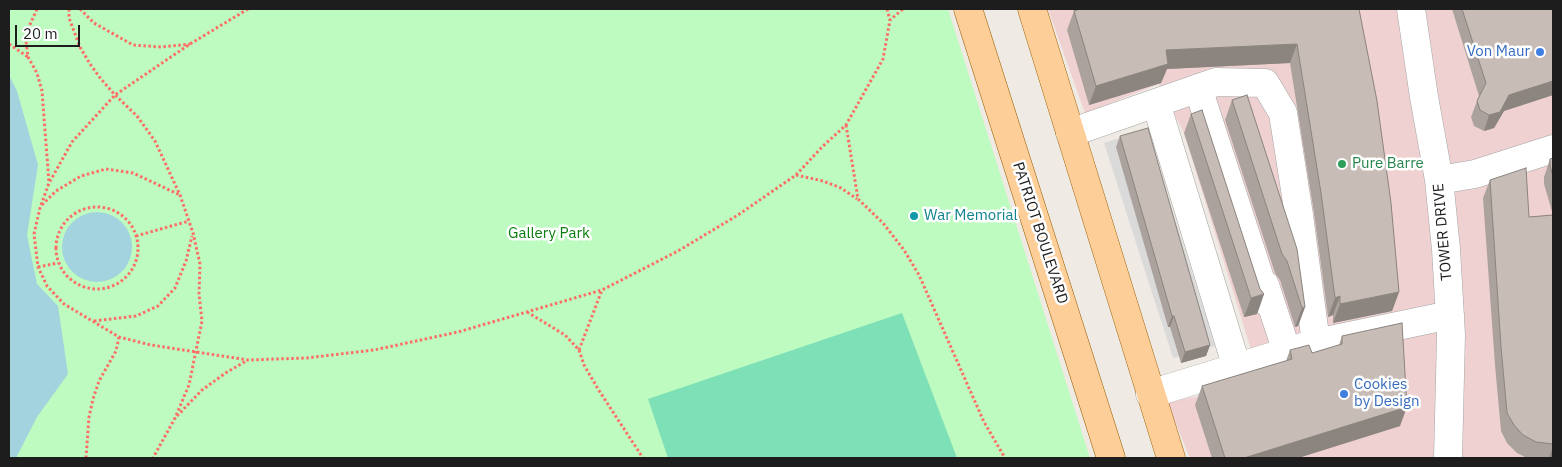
<!DOCTYPE html>
<style>
body{margin:0}
#map{position:relative;width:1562px;height:467px;overflow:hidden;background:#efeae3;font-family:"IBM Plex Sans",sans-serif}
canvas{display:block}
.frame{position:absolute;inset:0;border:10px solid #1d1d1d;pointer-events:none}
.scale{position:absolute;left:15px;top:25px;width:65px;height:22px;box-sizing:border-box;border:2px solid #1d1d1d;border-top:0;padding-left:6px;font-size:15px;line-height:18px;white-space:nowrap;color:#1d1d1d;-webkit-text-stroke:4px #fff;paint-order:stroke}
</style>
<div id="map">
<canvas width="1562" height="467"></canvas>
<div class="frame"></div>
<div class="scale">20 m</div>
</div>
<script>
const context = document.querySelector('canvas').getContext('2d');
context.lineJoin = 'round';
function paint(path, color) { context.fillStyle = color; context.fill(path, 'evenodd'); }
const shape = rows => new Path2D(rows.map(r => 'M' + r).join(''));
function stroke(path, color, width, dash) { context.strokeStyle = color; context.lineWidth = width; context.lineCap = dash ? 'butt' : 'round'; context.setLineDash(dash || []); context.stroke(path); }
function drawText(font, color, halo, rows, align = 'center') {
  context.font = font + ' "IBM Plex Sans",sans-serif'; context.lineWidth = 5; context.setLineDash([]); context.textBaseline = 'middle'; context.strokeStyle = halo; context.fillStyle = color; for (const [text, x, y, turn = 0] of rows) {
    context.save(); context.translate(x, y); context.rotate((+turn || 0) * Math.PI / 180); context.textAlign = isNaN(turn) ? turn : align; if (halo) context.strokeText(text, 0, 0); context.fillText(text, 0, 0); context.restore();
  }
}
const residential = shape([
 [1147,129,1215,346,1173,358,1104,143]
]);
const commercial = shape([
 [1048,9,1553,9,1553,434,1547,458,1190,458,1167,402,1262,385,1184,133,1159,84,1085,113]
]);
const park = shape([
 [9,9,948,9,1090,458,9,458]
]);
const pitch = shape([
 [902,313,957,458,668,458,648,399]
]);
const water = shape([
 [9,75,17,91,38,165,27,235,37,284,58,306,68,374,37,417,16,458,9,458],
 '62 247a35 35 0 1 1 70 0a35 35 0 1 1-70 0Z'
]);
const path = shape([
 [37,9,28,29,26,41,28,57,37,73,42,91,49,183],
 [69,9,69,18,80,47,90,64,101,79,115,95,137,116,155,141,180,195,193,233,200,264,199,294,202,321,189,385,175,418,153,458],
 [80,9,94,23,133,45,161,47,190,44],
 [248,9,190,44,115,95,72,142,49,183,40,208,34,234,38,267,47,286,64,304,119,337,151,345,248,360,306,358,374,350,458,332,602,290,678,251,738,215,796,175,822,147,846,125,883,59,890,20,903,9],
 [887,9,890,20],
 [9,44,28,57],
 [846,125,858,199,883,223,904,250,919,275,984,422,1005,458],
 [796,175,823,181,841,188,857,199],
 [42,205,56,191,81,176,106,169,133,173,180,195],
 '56 248a41 41 0 1 1 82 0a41 41 0 1 1-82 0Z',
 [136,236,189,221],
 [38,267,58,263],
 [527,312,565,335,579,350,584,365,598,389,643,458],
 [94,321,136,316,158,306,175,288,186,261,192,236],
 [579,350,602,290],
 [177,416,202,390,227,372,248,360],
 [86,458,89,417,93,399,99,381,116,351,119,337]
]);
const minor = shape([
 [1411,9,1424,97,1439,180,1446,249,1451,335,1448,458],
 [1198,88,1268,303],
 [1156,103,1237,368],
 [1070,133,1216,82,1265,83,1283,113,1299,215,1316,343,1150,394],
 [1439,180,1475,174,1553,149],
 [1265,285,1287,352],
 [1316,343,1450,315]
]);
const major = shape([
 [968,9,1111,458],
 [1032,9,1171,458]
]);
const wall = shape([
 [1073,9,1359,9,1399,292,1392,311,1333,323,1333,315,1328,317,1314,213,1290,63,1167,69,1161,83,1089,105,1067,30,1074,11],
 [1452,9,1553,9,1553,95,1504,111,1494,128,1484,131,1474,126,1471,117,1479,96],
 [1232,100,1305,307,1298,326,1295,327,1280,280,1275,273,1225,120],
 [1191,114,1260,289,1264,294,1257,314,1244,317,1184,133],
 [1120,136,1210,345,1206,356,1181,363,1170,327,1168,327,1116,147],
 [1553,158,1553,215,1544,184,1544,177,1550,159],
 [1490,180,1529,217,1553,215,1553,458,1527,458,1517,453,1507,443,1501,431,1495,365,1483,198],
 [1342,336,1400,426,1298,458,1212,458,1195,405,1202,386,1286,361,1290,350,1312,353,1339,345]
]);
const shadedWall = shape([
 [1297,44,1290,63,1167,69,1161,83,1089,105,1096,86,1166,50],
 [1553,81,1553,95,1504,111,1494,128,1484,131,1489,115,1509,95],
 [1399,292,1392,311,1333,323,1340,304],
 [1264,294,1257,314,1244,317,1251,298],
 [1340,296,1333,315,1328,317,1335,298],
 [1305,307,1298,326,1295,327,1302,308],
 [1172,316,1174,316,1170,327,1168,327],
 [1210,345,1206,356,1181,363,1185,352],
 [1407,407,1400,426,1298,458,1244,458],
 [1553,446,1553,458,1549,458]
]);
const building = shape([
 [1080,9,1359,9,1377,101,1391,203,1399,292,1340,304,1340,296,1335,298,1321,193,1297,44,1166,50,1168,64,1096,86,1074,11,1080,9],
 [1462,9,1553,9,1553,81,1509,95,1500,112,1489,115,1480,110,1477,101,1486,83,1462,9],
 [1247,95,1297,249,1305,307,1302,308,1287,261,1282,254,1232,100,1247,95],
 [1202,110,1260,289,1264,294,1251,298,1191,114,1202,110],
 [1148,128,1210,345,1185,352,1174,316,1172,316,1120,136,1148,128],
 [1553,158,1553,176,1550,166,1550,159,1553,158],
 [1526,168,1529,217,1553,215,1553,444,1536,442,1523,435,1514,425,1507,413,1501,347,1490,180,1526,168],
 [1402,323,1407,407,1244,458,1225,458,1202,386,1292,359,1290,350,1309,345,1312,353,1342,344,1342,336,1402,323]
]);
const markers = [
 [1540,52,5,"#3f7fe0"],
 [1342,164,5,"#2e9e5b"],
 [914,216,5,"#0f9aa8"],
 [1344,394,5,"#3f7fe0"]
];
const shopNames = [
 ["Von Maur",1530,52],
 ["Cookies",1354,385,"left"],
 ["by Design",1354,402,"left"]
];
const leisureNames = [
 ["Pure Barre",1352,164]
];
const cultureNames = [
 ["War Memorial",924,216]
];
const streetNames = [
 ["TOWER DRIVE",1443,232,-95],
 ["PATRIOT BOULEVARD",1040,233,72]
];
const parkNames = [
 ["Gallery Park",549,234]
];
paint(residential, '#dbdada');
paint(commercial, '#f0d1d1');
paint(park, '#befbc0');
paint(pitch, '#7ee0b6');
paint(water, '#a2d3de');
stroke(minor, '#a4a4a4', 29);
stroke(major, '#975e00', 29);
stroke(path, '#fd6e66', 3, [2.5, 2.5]);
stroke(minor, '#fff', 28);
stroke(major, '#fece99', 28);
paint(wall, '#aba29d');
paint(shadedWall, '#8b847f');
paint(building, '#c7bcb6');
stroke(building, '#8b847f', 1);
for (const [x, y, r, color] of markers) { const dot = new Path2D(); dot.arc(x, y, r, 0, 2 * Math.PI); context.fillStyle = color; context.fill(dot); stroke(dot, '#fff', 2); }
drawText('15px', '#366cbe', '#fff', shopNames, 'right');
drawText('15px', '#27864d', '#fff', leisureNames, 'left');
drawText('15px', '#0d838f', '#fff', cultureNames, 'left');
drawText('15px', '#1d1d1d', '#fff', streetNames);
drawText('15px', '#097e0d', '#fff', parkNames);
</script>
